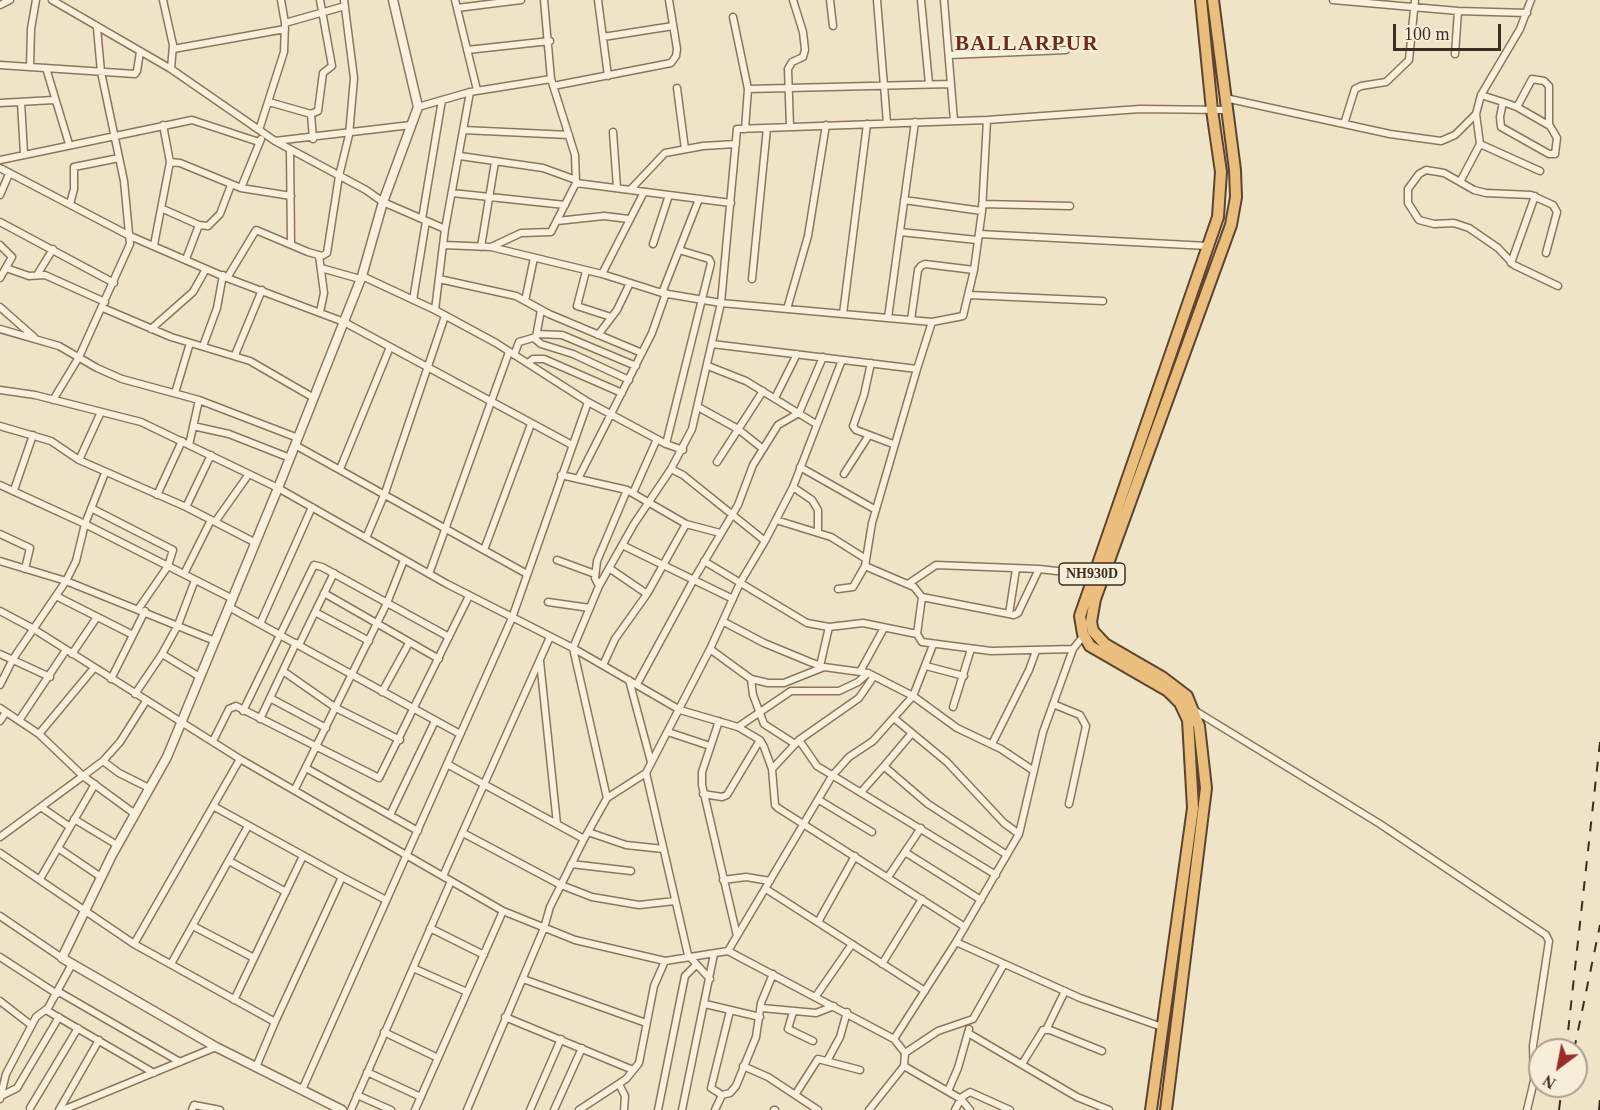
<!DOCTYPE html>
<style>
body{margin:0}
#map{position:relative;width:1600px;height:1110px;overflow:hidden;background:#f0e4c8;font-family:"Times New Roman",serif}
canvas{display:block}
.north{position:absolute;left:1528px;top:1038px;width:60px;height:60px;box-sizing:border-box;background:#f7eed8;border:2px solid #ada18e;border-radius:50%;rotate:212deg;font-size:16px;font-weight:700;line-height:24px;text-align:center;color:#3d2e20}
.north::after{content:'';display:block;margin:auto;width:21px;height:27px;background:#9e2a2b;clip-path:polygon(50% 0,100% 100%,50% 72%,0 100%)}
.scale{position:absolute;left:1393px;top:24px;width:108px;height:27px;box-sizing:border-box;border:3px solid #3d2e20;border-top:0;padding-left:8px;font-size:18px;line-height:21px;white-space:nowrap;color:#3d2e20;-webkit-text-stroke:4px #f7eed8;paint-order:stroke}
</style>
<div id="map">
<canvas width="1600" height="1110"></canvas>
<div class="north">N</div>
<div class="scale">100 m</div>
</div>
<script>
const context = document.querySelector('canvas').getContext('2d');
context.lineJoin = 'round';
const shape = rows => new Path2D(rows.map(r => 'M' + r).join(''));
function stroke(path, color, width, dash) { context.strokeStyle = color; context.lineWidth = width; context.lineCap = dash ? 'butt' : 'round'; context.setLineDash(dash || []); context.stroke(path); }
function drawText(font, color, halo, rows, align = 'center') {
  context.font = font + ' "Times New Roman",serif'; context.lineWidth = 4.5; context.setLineDash([]); context.textBaseline = 'middle'; context.strokeStyle = halo; context.fillStyle = color; for (const [text, x, y, turn = 0] of rows) {
    context.save(); context.translate(x, y); context.rotate((+turn || 0) * Math.PI / 180); context.textAlign = isNaN(turn) ? turn : align; if (halo) context.strokeText(text, 0, 0); context.fillText(text, 0, 0); context.restore();
  }
}
const minor = shape([
 [52,0,171,69,275,141,366,190,383,202,445,229],
 [163,0,173,45,171,69],
 [455,0,477,90],
 [544,0,551,79],
 [598,0,608,76],
 [830,0,833,26],
 [877,0,887,123],
 [921,0,929,84],
 [944,0,954,121],
 [1333,0,1458,11,1527,13],
 [1531,0,1520,29,1481,95,1476,114,1480,144,1460,182,1444,173,1426,170,1419,174,1408,189,1408,203,1419,220,1434,224,1454,223,1469,228,1498,248,1514,265,1558,286],
 [0,5,10,0],
 [457,8,521,0],
 [733,17,748,89,745,129],
 [285,23,345,6],
 [603,37,673,26],
 [173,49,285,29],
 [467,50,550,41],
 [1455,54,1458,11],
 [949,55,1066,50],
 [0,65,135,74,137,71,140,52],
 [30,67,31,29,36,0],
 [46,68,69,144],
 [553,86,671,63,676,56,677,49,669,0],
 [677,88,685,149],
 [748,89,951,84],
 [470,92,551,79,575,155,576,183],
 [1481,95,1503,102,1517,107,1550,126,1557,138,1555,154,1549,154,1501,127,1500,117,1503,102],
 [1225,98,1390,134,1441,141,1455,135,1476,114],
 [21,102,24,154],
 [269,102,311,114,318,111,323,73,332,66,320,0],
 [0,103,54,100],
 [418,107,470,92,445,229,435,310],
 [1517,107,1532,79,1544,81,1549,86,1549,125],
 [311,114,313,139],
 [1344,124,1355,89,1361,86,1386,82,1409,60,1415,0],
 [790,127,788,69,792,62,803,57,805,50,803,32,793,0],
 [259,130,284,52,285,23,281,0],
 [463,130,569,135],
 [613,132,617,188],
 [275,141,411,125],
 [1480,144,1540,171],
 [290,150,291,244],
 [460,156,543,168,576,180],
 [0,160,192,120,259,142],
 [170,162,180,163,241,188,291,196],
 [0,168,130,236,227,278,344,322,572,445],
 [1460,182,1474,190,1486,193,1531,195,1553,205,1557,212,1546,253],
 [241,188,261,139],
 [630,190,665,153,703,146,736,144],
 [452,193,565,205],
 [0,195,9,174],
 [904,200,982,211],
 [70,204,74,189,74,167,119,158],
 [982,204,1070,206],
 [163,209,199,225,208,226,220,214,231,185],
 [422,219,442,100],
 [557,221,604,216,629,219],
 [0,222,114,283],
 [900,232,977,240],
 [979,234,1208,246],
 [653,244,669,195],
 [0,245,12,257,0,278],
 [154,245,170,162,163,125],
 [444,245,491,247,602,274,662,293,721,303,932,322,917,369],
 [481,247,495,162],
 [491,247,521,233,551,232,576,183,731,203],
 [319,256,324,293,320,312],
 [186,259,199,225],
 [1511,263,1535,196],
 [6,268,29,276,45,275,105,302],
 [321,268,360,279],
 [586,271,577,306,611,317],
 [602,274,644,192],
 [37,275,53,249],
 [362,276,435,310,496,343,588,402,666,444,683,450],
 [227,278,256,230,308,252,322,256,327,253,339,176,349,135,354,78,344,0],
 [439,279,516,296,549,314,642,353],
 [752,279,767,128],
 [662,293,699,199],
 [969,295,1103,301],
 [413,300,426,221],
 [525,301,534,258],
 [0,307,34,337],
 [103,308,171,337,250,361,314,398],
 [787,309,808,236,826,125],
 [843,314,867,124],
 [888,318,915,122],
 [911,320,918,270,921,266,925,264,974,270],
 [932,322,963,316,974,270,982,211,987,120],
 [0,329,59,346,97,368,122,379,199,400,298,438],
 [151,329,193,292,206,269],
 [537,334,562,335,636,366],
 [598,335,617,310,630,283],
 [534,338,541,344,573,354,629,380],
 [712,344,917,369,872,523,865,566,853,587,838,589],
 [203,346,217,308,223,275],
 [235,355,262,290],
 [514,355,519,342,536,337,541,310],
 [528,363,533,359,544,359,622,393],
 [871,363,864,395,853,426,856,430,893,444],
 [708,366,746,381,816,424],
 [0,390,35,395,141,422,278,488,447,584,573,648,680,710,738,727,760,740,764,747,772,769,775,805,778,808,965,927],
 [175,393,190,343],
 [775,398,797,354],
 [53,400,79,357,130,244,124,181,101,72,97,28],
 [698,407,738,429,763,449],
 [0,426,51,441,79,460,186,507,256,543],
 [193,426,229,434,290,458],
 [666,444,711,263,709,259,679,250],
 [189,445,199,400],
 [295,445,527,574],
 [79,460,101,412],
 [717,462,763,391],
 [800,467,876,510],
 [340,469,390,347],
 [671,469,683,475,765,541,793,487,812,500,818,510,818,533,831,537,866,559],
 [844,474,869,435],
 [561,475,627,490,686,524,720,533],
 [578,479,652,333,666,293],
 [0,485,85,524,233,599],
 [793,487,842,360],
 [14,490,33,435],
 [633,493,657,439],
 [157,495,182,441],
 [186,507,211,455],
 [91,508,173,550,168,566,139,608],
 [776,520,818,533],
 [215,522,249,474],
 [0,534,30,548,25,569],
 [366,538,385,493,445,316],
 [622,545,733,599],
 [484,550,531,424],
 [557,560,595,574],
 [0,561,66,581,76,561,85,524,105,473],
 [704,561,807,623,829,627,863,623,917,634],
 [865,566,914,587,922,597,917,634,922,642,991,651,1073,649],
 [609,568,647,594],
 [184,574,211,520],
 [429,574,509,352],
 [908,584,936,565,1039,569],
 [599,586,595,578,597,561,627,490],
 [324,593,439,659],
 [56,596,133,635],
 [922,597,1014,615,1018,613,1039,569,1092,575],
 [548,602,590,608],
 [229,607,460,734],
 [0,611,32,628,240,759,503,911,575,940,665,961,728,951,894,1039,905,1053,904,1066,869,1110],
 [315,612,369,641],
 [1009,614,1016,569],
 [724,622,764,643,810,662,824,667,868,673,913,696,957,728,1001,749,1034,771],
 [260,624,312,507],
 [299,645,334,573],
 [710,649,751,679,768,683,784,683,824,667],
 [0,654,50,677],
 [72,654,97,617],
 [162,654,200,677],
 [540,661,557,824],
 [603,665,615,639,647,594,686,524],
 [820,666,829,627],
 [926,666,964,676],
 [861,670,884,628],
 [283,671,336,708,400,740],
 [111,679,145,611],
 [751,679,753,695,764,724,795,744],
 [629,680,651,762],
 [637,684,694,579,738,505,753,465,778,425,799,413,823,357],
 [0,685,13,659,66,581,215,641],
 [382,692,409,643],
 [135,694,162,654,178,625,195,580],
 [270,698,326,728],
 [1053,704,1080,715,1086,726,1069,804],
 [953,707,971,649],
 [0,708,39,734,83,776,103,761,120,742,146,701],
 [1194,710,1380,824,1546,935,1549,941,1533,1046,1534,1081,1527,1110],
 [243,711,314,565,322,567,449,637],
 [20,719,66,650],
 [260,719,296,643],
 [895,719,947,762,1004,823,1019,834],
 [0,721,6,712],
 [719,721,702,772,702,785,737,936],
 [738,727,791,691,839,691,858,682,868,673],
 [668,732,710,746],
 [912,733,885,765,886,768,928,804,1007,855],
 [39,734,94,668],
 [799,740,817,766,996,875],
 [213,741,229,709,236,706,379,778,469,596],
 [992,744,1029,670,1036,651],
 [103,761,119,773,149,788],
 [447,764,584,839],
 [306,768,418,831],
 [772,769,799,740,859,698,874,676],
 [295,789,387,603,404,560],
 [862,791,885,765],
 [703,794,722,797,727,795,760,740],
 [607,798,573,648,599,586,634,524,671,469,692,429,721,303,737,129,987,120,1140,109,1226,110],
 [819,800,872,832],
 [213,806,342,877],
 [41,807,70,827],
 [390,815,435,721],
 [74,819,117,845],
 [588,832,626,845,663,849],
 [463,833,561,885,592,897,639,905,675,901],
 [0,837,83,776,135,814],
 [58,848,101,877],
 [905,852,981,900],
 [0,853,134,944,275,1022,256,1067],
 [229,861,286,892],
 [571,864,631,871],
 [443,876,550,637],
 [888,877,921,828],
 [40,879,95,784],
 [723,880,746,877,770,881],
 [766,889,925,991],
 [0,916,62,958],
 [818,922,855,856],
 [193,926,254,958],
 [430,928,484,955],
 [956,942,1080,998,1162,1027],
 [134,944,240,759],
 [728,951,832,776,849,757,873,741,913,696,933,645],
 [0,957,57,994],
 [171,964,248,826],
 [882,964,922,899],
 [413,968,467,992],
 [523,979,646,1023],
 [710,979,688,955,646,773,710,649,740,583,765,541],
 [59,992,180,1062],
 [816,996,852,944],
 [234,1000,303,856],
 [0,1001,31,1025],
 [705,1004,760,1017],
 [762,1008,816,1013,834,1006],
 [46,1010,154,1073],
 [730,1011,711,1088,722,1095,730,1093,736,1086,756,1037,761,1003,773,974],
 [793,1012,788,1029,813,1041],
 [505,1017,633,1070],
 [275,1022,342,877,386,900],
 [1046,1030,1065,991],
 [384,1032,438,1058],
 [968,1033,1077,1097,1109,1110],
 [894,1039,956,942,1019,834,1043,732,1073,649,1085,634],
 [905,1053,938,1031,973,1019,1004,964],
 [827,1061,840,1037,847,1012],
 [1022,1064,1043,1030,1050,1030,1102,1051],
 [743,1066,768,1077,818,1110],
 [904,1066,961,1099,970,1110],
 [367,1072,421,1097],
 [619,1084,625,1096,624,1110],
 [302,1090,512,618,588,402],
 [948,1091,958,1068,969,1029],
 [3,1095,17,1088,59,1017],
 [357,1095,391,1110],
 [795,1095,818,1059,860,1070],
 [0,1099,6,1074,36,1017,48,1008,72,964],
 [30,1108,78,1028],
 [59,1110,99,1040],
 [63,1110,216,1047],
 [192,1110,194,1105,220,1110],
 [351,1110,451,881],
 [415,1110,503,911],
 [467,1110,544,928,550,907,584,839,607,798,646,773],
 [530,1110,561,1039],
 [554,1110,582,1048],
 [579,1110,626,1079,639,1063,654,986,665,961],
 [658,1110,685,976,696,965],
 [682,1110,714,954],
 [715,1110,722,1095],
 [774,1110,775,1110],
 [955,1110,962,1097,970,1092,1010,1110]
]);
const tertiary = shape([
 [342,1110,216,1047,62,958,112,855,167,757,278,488,362,276,383,202,418,107,393,0]
]);
const trunk = shape([
 [1151,1110,1193,808,1188,720,1180,703,1168,691,1090,646,1083,634,1080,616,1218,217,1221,172,1212,110,1201,0],
 [1166,1110,1206,788,1199,726,1187,696,1162,677,1105,644,1093,631,1091,622,1095,599,1231,225,1236,197,1235,170,1213,0]
]);
const rail = shape([
 [1566,1050,1600,742],
 [1574,1050,1600,925],
 [1559,1110,1562,1086],
 [1599,1110,1600,1098]
]);
const shields = [
 [1092,574,66]
];
const shieldNames = [
 ["NH930D",1092,574]
];
const districtNames = [
 ["BALLARPUR",1027,45]
];
stroke(minor, '#8d765c', 9);
stroke(tertiary, '#8d765c', 11);
stroke(trunk, '#5b4430', 14);
stroke(minor, '#faf1dc', 6);
stroke(tertiary, '#faf1dc', 8);
stroke(trunk, '#eabe7c', 10);
stroke(rail, '#3d2e20', 2, [10, 10]);
for (const [x, y, w] of shields) { const box = new Path2D(); box.roundRect(x - w / 2, y - 11, w, 22, 4.5); context.fillStyle = '#f7eed8'; context.fill(box); stroke(box, '#3d2e20', 1.5); }
drawText('bold 14px', '#3d2e20', null, shieldNames);
context.letterSpacing = '1.5px';
drawText('bold 21px', '#6b2e1e', '#f7eed8', districtNames);
context.letterSpacing = '0px';
</script>
